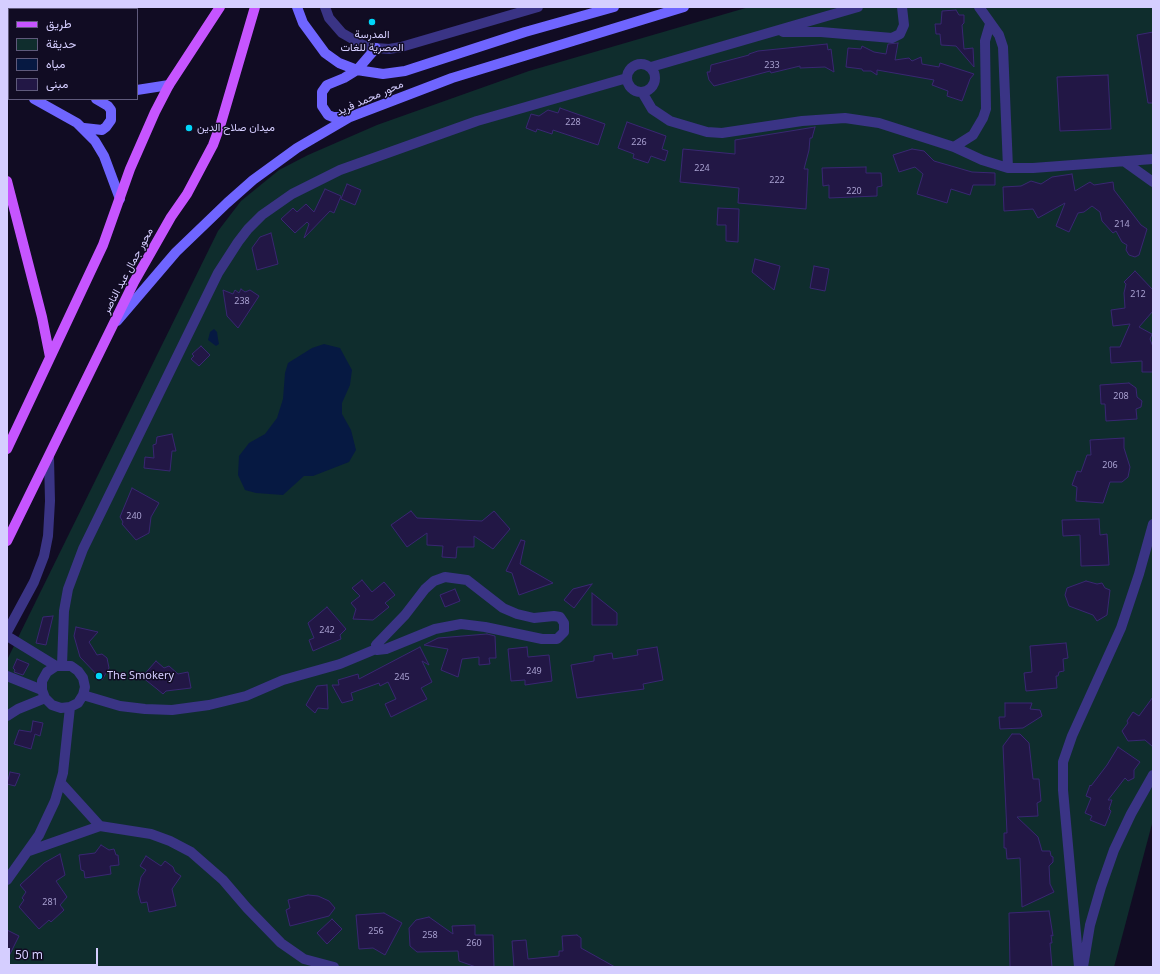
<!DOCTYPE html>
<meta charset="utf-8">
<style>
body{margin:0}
#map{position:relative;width:1160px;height:974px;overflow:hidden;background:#110c23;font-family:"Noto Sans",Vazirmatn,sans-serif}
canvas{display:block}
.frame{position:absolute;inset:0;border:8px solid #d5ceff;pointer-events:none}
.legend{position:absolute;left:8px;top:8px;width:130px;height:92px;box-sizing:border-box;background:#110c23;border:1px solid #5f5a7b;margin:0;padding:5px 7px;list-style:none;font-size:12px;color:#d5ceff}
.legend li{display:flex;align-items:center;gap:8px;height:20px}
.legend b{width:20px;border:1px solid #5f5a7b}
.scale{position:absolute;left:8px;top:948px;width:90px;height:18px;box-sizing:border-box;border:2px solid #d5ceff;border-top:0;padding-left:5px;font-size:12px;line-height:14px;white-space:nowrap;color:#d5ceff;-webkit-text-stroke:3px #110c23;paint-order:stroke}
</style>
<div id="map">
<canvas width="1160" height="974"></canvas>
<div class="frame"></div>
<ul class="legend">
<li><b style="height:5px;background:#c655ff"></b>طريق</li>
<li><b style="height:11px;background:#0f2d2d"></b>حديقة</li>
<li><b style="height:11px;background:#061942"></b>مياه</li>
<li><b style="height:11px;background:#221745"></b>مبنى</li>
</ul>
<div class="scale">50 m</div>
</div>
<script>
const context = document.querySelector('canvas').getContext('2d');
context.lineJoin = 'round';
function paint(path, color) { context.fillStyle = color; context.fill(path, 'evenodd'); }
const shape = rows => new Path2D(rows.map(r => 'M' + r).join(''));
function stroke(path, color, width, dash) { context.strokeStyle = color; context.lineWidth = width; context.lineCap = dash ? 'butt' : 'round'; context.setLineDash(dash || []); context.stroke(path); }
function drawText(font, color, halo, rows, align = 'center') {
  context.font = font + ' "Noto Sans",Vazirmatn,sans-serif'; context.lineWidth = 3; context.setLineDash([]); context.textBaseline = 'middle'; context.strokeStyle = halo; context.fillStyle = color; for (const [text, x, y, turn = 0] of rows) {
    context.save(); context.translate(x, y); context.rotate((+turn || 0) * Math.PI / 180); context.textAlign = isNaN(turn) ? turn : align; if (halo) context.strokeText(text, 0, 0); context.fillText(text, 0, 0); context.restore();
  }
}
const green = shape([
 [749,7,1153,7,1153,820,1114,967,7,967,7,660,218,231,241,201,279,170,308,155,377,125,529,71]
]);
const water = shape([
 [214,329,217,332,218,339,219,344,216,346,208,340,210,332],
 [324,344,340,348,352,370,350,385,342,403,342,414,351,430,356,450,349,462,313,476,304,476,283,495,256,493,245,490,238,475,239,456,249,443,265,434,277,418,283,399,285,373,288,363,312,348]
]);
const building = shape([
 [956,10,959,15,964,15,964,23,962,25,964,49,973,48,974,67,956,46,941,45,940,34,936,34,935,24,941,24,942,11,956,10],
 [1153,32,1153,103,1148,103,1137,35,1153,32],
 [898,43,895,60,909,58,912,61,921,57,922,64,939,67,940,63,974,74,970,79,962,101,947,96,948,91,932,85,934,80,877,70,877,75,871,71,863,71,862,69,846,67,848,48,861,49,862,46,874,52,886,54,888,44,898,43],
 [827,44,828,50,831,49,834,72,825,67,800,68,800,66,771,73,770,71,714,86,709,80,707,72,710,72,711,65,749,55,749,54,758,51,827,44],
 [1108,75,1111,129,1060,131,1057,77,1108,75],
 [560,108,605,124,598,145,553,130,552,134,537,129,536,132,526,128,531,114,539,116,548,110,558,113,560,108],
 [627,122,666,136,662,149,668,151,665,161,651,156,648,163,633,158,634,154,618,148,627,122],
 [815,127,812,138,810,138,809,150,804,169,808,169,806,209,738,203,739,188,680,182,683,149,735,154,735,140,815,127],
 [912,149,924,151,934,161,972,172,995,173,995,185,973,185,970,195,951,189,947,203,917,194,923,174,915,167,899,172,893,155,912,149],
 [866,167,866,173,881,173,882,186,877,187,877,196,829,198,829,185,823,186,822,168,866,167],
 [1072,174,1075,191,1090,182,1094,185,1113,182,1114,190,1141,225,1147,229,1139,255,1135,257,1129,255,1126,250,1127,245,1122,242,1116,231,1113,233,1102,221,1100,212,1092,206,1084,212,1078,213,1069,232,1056,226,1065,203,1038,218,1033,209,1004,211,1003,187,1021,186,1031,181,1041,184,1052,177,1072,174],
 [347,184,361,190,355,205,341,199,347,184],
 [325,189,341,196,334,213,330,211,304,238,309,224,307,222,295,233,281,219,293,208,297,212,306,204,314,212,325,189],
 [718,208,739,209,738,242,726,241,726,225,717,225,718,208],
 [271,233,278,264,257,270,252,248,260,237,271,233],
 [755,259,780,266,774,290,752,272,755,259],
 [814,266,829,269,825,291,810,288,814,266],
 [1135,271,1153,290,1153,311,1139,327,1152,334,1150,339,1153,347,1153,372,1142,372,1142,361,1111,363,1110,347,1120,347,1130,324,1113,326,1111,310,1125,308,1124,293,1126,284,1124,282,1135,271],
 [241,289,245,292,250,290,259,296,238,328,227,316,223,290,233,294,235,290,239,293,241,289],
 [201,346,210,355,199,366,191,359,194,356,192,354,201,346],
 [1129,383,1136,388,1137,397,1142,401,1141,407,1136,409,1137,419,1106,421,1105,404,1101,404,1100,385,1129,383],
 [172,434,176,451,172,451,170,471,144,468,145,457,154,458,153,445,156,444,157,437,172,434],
 [1124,438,1124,448,1130,467,1128,477,1122,482,1110,482,1103,503,1076,501,1077,487,1072,485,1077,471,1081,472,1087,455,1091,455,1090,440,1124,438],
 [132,488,159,503,151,517,149,533,136,540,122,524,123,522,120,517,132,488],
 [411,511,417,518,482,521,494,511,510,529,493,549,474,536,474,547,457,547,456,558,442,557,443,546,427,545,427,533,407,547,391,525,411,511],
 [1099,519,1100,535,1107,534,1109,565,1081,566,1080,535,1063,536,1062,520,1099,519],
 [521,540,525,541,520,564,553,583,519,595,512,573,506,571,521,540],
 [362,580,372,592,384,582,395,595,385,603,389,607,373,620,353,619,356,609,351,603,360,596,352,588,362,580],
 [1086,581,1097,584,1102,583,1105,588,1110,590,1107,615,1097,621,1093,615,1069,606,1065,595,1067,588,1086,581],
 [592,584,574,608,564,600,573,589,592,584],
 [455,589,460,601,445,607,440,595,455,589],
 [592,593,617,613,617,625,592,625,592,593],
 [327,607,346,629,340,635,341,639,313,651,309,640,314,638,308,623,327,607],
 [53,616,46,645,36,643,43,617,53,616],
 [76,627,98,632,89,642,97,655,102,654,107,658,109,668,102,680,80,657,74,636,76,627],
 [487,634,495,636,496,658,489,658,490,664,479,665,479,657,462,659,458,677,441,670,448,649,424,645,438,638,487,634],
 [1066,643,1068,658,1063,659,1064,671,1059,672,1058,676,1056,676,1057,688,1026,691,1024,673,1032,672,1030,646,1066,643],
 [420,647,429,665,422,661,432,682,421,688,427,699,391,717,385,704,396,699,388,682,380,686,379,683,351,693,353,700,342,703,332,685,339,685,338,680,358,674,359,679,420,647],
 [527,647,528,657,549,655,552,681,525,685,525,680,511,681,508,649,527,647],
 [657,647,663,680,643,684,644,689,577,698,571,665,594,661,594,656,612,653,613,659,638,655,637,650,657,647],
 [17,659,29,664,23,675,14,672,15,670,13,668,17,659],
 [156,661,164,668,169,666,178,674,188,672,191,688,166,691,163,694,157,689,142,677,156,661],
 [327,685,328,709,318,708,315,713,306,705,317,686,327,685],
 [1153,697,1153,747,1145,740,1128,741,1122,731,1128,723,1127,721,1133,712,1139,716,1153,697],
 [1005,703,1032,703,1030,709,1040,710,1042,716,1023,728,1000,729,999,717,1005,717,1005,703],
 [33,721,43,723,40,736,35,734,31,749,14,744,19,730,31,732,33,721],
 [1012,734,1020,734,1029,743,1033,779,1039,779,1041,801,1037,803,1038,816,1017,817,1038,837,1042,851,1050,851,1051,856,1053,857,1053,862,1049,866,1050,884,1054,892,1022,907,1020,858,1007,859,1006,848,1004,848,1004,833,1007,833,1003,746,1012,734],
 [1118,747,1140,762,1134,770,1134,778,1128,781,1125,778,1108,800,1112,800,1109,809,1111,811,1105,826,1090,820,1092,816,1085,813,1091,798,1086,796,1090,785,1091,786,1107,765,1118,747],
 [10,772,20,774,15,786,7,784,10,772],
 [101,845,109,850,114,849,116,855,118,855,119,865,110,866,111,874,85,878,84,871,81,870,79,855,95,853,101,845],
 [60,854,65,875,56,881,67,897,60,905,64,910,51,922,49,920,39,929,19,907,24,900,22,898,26,892,20,885,44,863,60,854],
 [146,856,161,866,165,861,173,867,175,872,181,876,172,889,176,906,149,912,147,902,141,903,138,892,141,877,146,870,140,866,146,856],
 [308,895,318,896,329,901,335,908,329,916,290,926,286,910,290,908,288,900,308,895],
 [1049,911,1053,936,1051,935,1052,943,1050,943,1052,967,1010,967,1009,913,1049,911],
 [384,913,402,923,385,955,373,948,359,949,356,915,384,913],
 [429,917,453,934,452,926,475,925,475,935,493,935,494,967,476,967,459,961,458,951,417,952,410,946,409,928,416,920,429,917],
 [332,919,342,929,327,944,317,933,332,919],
 [7,930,19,936,7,960,7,930],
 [577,935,581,938,581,948,615,967,514,967,512,941,526,940,528,959,559,956,559,951,563,951,562,936,577,935]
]);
const minor = shape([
 [979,7,999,35,1003,47,1008,168],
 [783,32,821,32,892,38,900,34,904,25,902,7],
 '627 78a14 14 0 1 1 28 0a14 14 0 1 1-28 0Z',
 [651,67,858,7],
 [642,92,652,109,670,121,707,132,722,133,802,121,845,118,879,123,954,147,982,160,1008,168,1033,168,1153,159],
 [954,147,973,135,983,118,986,109,985,41,990,24],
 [1125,162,1153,182],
 [445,577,467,580,503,608,517,614,534,618,554,616,560,617,564,623,564,632,557,639,542,639,485,627,461,624,435,629,386,649,377,650,376,645,405,615,425,589,434,581,445,577],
 [7,632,34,582,44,556,48,536,50,501,49,458],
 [7,636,56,666,71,666,78,671,83,678,85,687,83,695,78,703,70,707,61,708,52,705,45,698,42,690,42,681,47,672,56,666],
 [62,665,64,611,68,589,83,549,218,273,238,242,248,229,262,215,292,194,340,170,477,121,627,78],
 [7,676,42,690],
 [83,695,120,706,145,709,172,710,209,705,246,696,283,680,340,664,376,649],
 [7,716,18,709,45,698],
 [61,783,100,826],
 [29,851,100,826,151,834,170,841,191,852,223,880,247,908,281,943,304,959,334,967],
 [7,880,39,835,55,801,63,773,70,707],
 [1079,967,1063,790,1063,762,1072,736,1121,628,1139,574,1153,524],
 [1083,967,1090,925,1101,887,1114,850,1131,814,1153,775]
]);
const tertiary = shape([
 [325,7,329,18,342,33,363,45,376,48,389,49,401,47,538,7]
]);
const secondary = shape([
 [297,7,303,23,325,53,339,63,357,70,383,74,405,71,525,32,614,7],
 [7,56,9,57],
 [7,84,9,85],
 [137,90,169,85],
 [34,99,77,123,95,141,104,156,120,199],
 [350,117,333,117,328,115,322,106,322,92,327,85,344,78,357,70,376,48],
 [84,128,102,130,106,127,111,120,111,110,108,106,96,99],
 [117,321,176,252,227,203,253,180,297,148,350,117,452,78,684,7]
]);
const primary = shape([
 [7,181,42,317,50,357],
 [7,449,103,245,130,169,155,112,169,85,220,7],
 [7,541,134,282,171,217,187,194,213,145,221,123,255,7]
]);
const markers = [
 [372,22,4,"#00d6f9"],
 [189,128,4,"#00d6f9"],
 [99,676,4,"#00d6f9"]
];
const numberNames = [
 ["233",772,65],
 ["228",573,122],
 ["226",639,142],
 ["224",702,168],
 ["222",777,180],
 ["220",854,191],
 ["214",1122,224],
 ["212",1138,294],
 ["238",242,301],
 ["208",1121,396],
 ["206",1110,465],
 ["240",134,516],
 ["242",327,630],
 ["249",534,671],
 ["245",402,677],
 ["281",50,902],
 ["256",376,931],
 ["258",430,935],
 ["260",474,943]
];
const poiNames = [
 ["المدرسة",372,35,"center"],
 ["المصرية للغات",372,48,"center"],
 ["ميدان صلاح الدين",197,128],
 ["The Smokery",107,676]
];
const streetNames = [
 ["محور محمد فريد",370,98,-24],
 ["محور جمال عبد الناصر",128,271,-62]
];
paint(green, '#0f2d2d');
paint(water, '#061942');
paint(building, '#221745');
stroke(building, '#392772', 1);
stroke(minor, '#3a3485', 10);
stroke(tertiary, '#3a3485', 10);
stroke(secondary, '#6f65ff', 10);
stroke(primary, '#c655ff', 10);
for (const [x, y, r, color] of markers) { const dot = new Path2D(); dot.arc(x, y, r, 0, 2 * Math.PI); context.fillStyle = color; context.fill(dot); stroke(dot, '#110c23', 1.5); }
drawText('9px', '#a8a0d0', null, numberNames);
drawText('11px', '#d5ceff', '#110c23', poiNames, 'left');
drawText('11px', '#d5ceff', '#110c23', streetNames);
</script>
